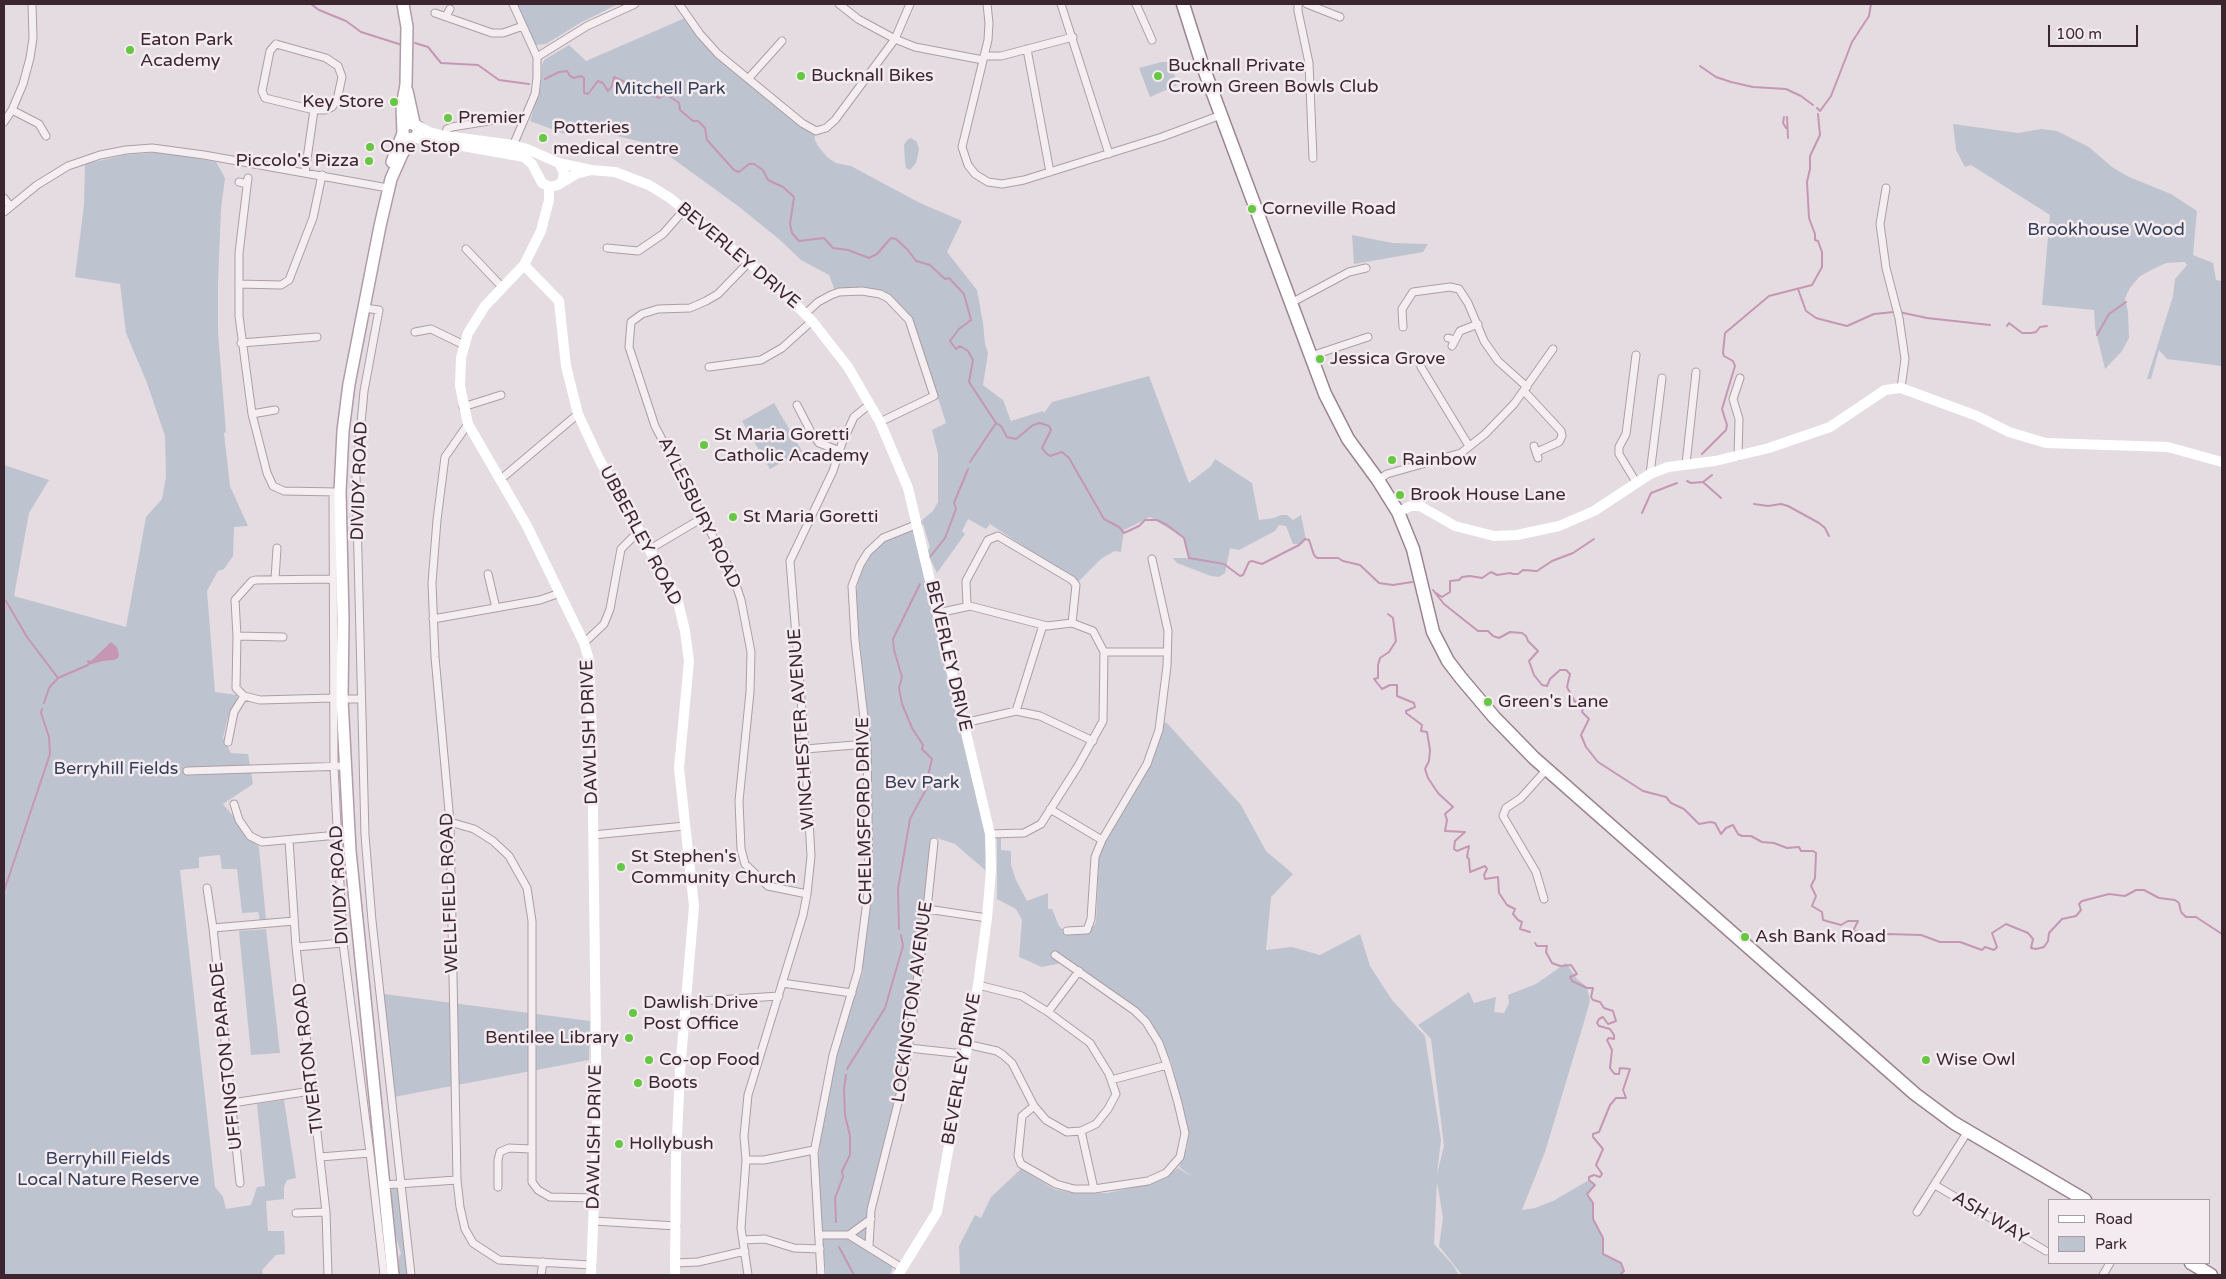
<!DOCTYPE html>
<style>
body{margin:0}
#map{position:relative;width:2226px;height:1279px;overflow:hidden;background:#e5dce1;font-family:"Varela Round",sans-serif}
canvas{display:block}
.frame{position:absolute;inset:0;border:5px solid #3b2630;pointer-events:none}
.legend{position:absolute;left:2048px;top:1199px;width:162px;height:65px;box-sizing:border-box;background:#f3ebef;border:1px solid #a99ca3;margin:0;padding:6px 9px;list-style:none;font-size:15px;color:#3b2630}
.legend li{display:flex;align-items:center;gap:10px;height:25px}
.legend b{width:25px;border:1px solid #a99ca3}
.scale{position:absolute;left:2048px;top:25px;width:90px;height:22px;box-sizing:border-box;border:2px solid #3b2630;border-top:0;padding-left:6px;font-size:15px;line-height:18px;white-space:nowrap;color:#3b2630;-webkit-text-stroke:4px #f3ebef;paint-order:stroke}
</style>
<div id="map">
<canvas width="2226" height="1279"></canvas>
<div class="frame"></div>
<ul class="legend">
<li><b style="height:6px;background:#fff"></b>Road</li>
<li><b style="height:14px;background:#bdc4cf"></b>Park</li>
</ul>
<div class="scale">100 m</div>
</div>
<script>
const context = document.querySelector('canvas').getContext('2d');
context.lineJoin = 'round';
function paint(path, color) { context.fillStyle = color; context.fill(path, 'evenodd'); }
const shape = rows => new Path2D(rows.map(r => 'M' + r).join(''));
function stroke(path, color, width, dash) { context.strokeStyle = color; context.lineWidth = width; context.lineCap = dash ? 'butt' : 'round'; context.setLineDash(dash || []); context.stroke(path); }
function drawText(font, color, halo, rows, align = 'center') {
  context.font = font + ' "Varela Round",sans-serif'; context.lineWidth = 5; context.setLineDash([]); context.textBaseline = 'middle'; context.strokeStyle = halo; context.fillStyle = color; for (const [text, x, y, turn = 0] of rows) {
    context.save(); context.translate(x, y); context.rotate((+turn || 0) * Math.PI / 180); context.textAlign = isNaN(turn) ? turn : align; if (halo) context.strokeText(text, 0, 0); context.fillText(text, 0, 0); context.restore();
  }
}
const green = shape([
 [517,4,618,4,580,23,546,44,536,45,525,26],
 [685,18,697,34,814,131,815,140,818,146,827,157,836,163,851,166,920,203,962,221,947,252,977,290,983,323,985,344,988,353,983,385,1003,400,1011,421,1043,411,1044,413,1052,402,1149,376,1189,483,1211,466,1215,459,1252,483,1259,520,1274,518,1281,515,1287,515,1293,520,1301,515,1306,540,1302,544,1293,544,1286,526,1279,525,1275,531,1239,550,1230,548,1225,573,1219,577,1211,576,1177,563,1173,558,1189,558,1184,538,1150,517,1124,530,1121,552,1115,551,1102,558,1079,581,1076,581,990,524,986,529,968,519,962,531,965,534,937,573,927,552,930,547,922,520,933,511,938,502,938,454,932,430,946,423,915,327,903,309,892,299,877,290,859,287,835,291,829,275,801,260,780,240,738,206,654,145,567,124,565,134,530,121,541,85,542,65,544,60,569,45,586,61],
 [1162,62,1171,62,1177,85,1150,97,1139,68],
 [1953,124,2018,133,2041,129,2057,131,2089,147,2112,167,2129,177,2171,194,2197,211,2193,255,2213,263,2216,280,2222,281,2222,366,2167,359,2159,350,2151,379,2147,379,2173,296,2175,279,2187,265,2185,262,2166,263,2151,270,2139,277,2130,288,2125,298,2128,312,2129,338,2122,351,2105,369,2095,328,2094,310,2042,305,2050,215,1971,165,1965,167,1956,150],
 [911,138,917,142,919,150,916,163,910,170,906,168,905,162,904,145,907,140],
 [161,152,216,162,225,178,221,209,218,283,218,333,226,432,224,433,230,486,248,526,234,527,233,556,224,569,218,571,207,591,215,692,237,695,238,703,228,717,223,738,231,753,248,754,253,784,223,804,259,847,266,919,260,920,258,912,242,913,237,869,222,869,220,855,199,857,199,868,180,870,215,1187,223,1197,226,1209,251,1205,257,1187,265,1186,257,1104,284,1100,296,1178,287,1180,284,1187,284,1199,266,1201,268,1231,284,1231,285,1254,276,1255,262,1270,263,1275,4,1275,4,465,49,480,29,513,14,596,126,627,146,517,162,499,166,477,165,436,147,383,126,333,120,284,75,277,84,205,85,164,125,155],
 [1352,235,1393,243,1428,244,1423,252,1354,264],
 [774,403,802,451,770,469,742,421],
 [913,530,987,835,985,870,955,844,934,837,930,840,927,884,905,1060,867,1218,866,1248,892,1264,892,1271,889,1275,826,1275,821,1224,818,1172,820,1141,838,1044,863,972,863,956,873,889,868,718,855,599,860,572,872,552,886,540],
 [1163,722,1167,723,1241,805,1266,851,1293,874,1271,897,1266,950,1292,947,1320,955,1360,934,1370,966,1392,1000,1425,1036,1441,1140,1437,1174,1444,1146,1431,1039,1418,1025,1469,992,1474,1003,1496,997,1494,1012,1504,1013,1509,1003,1508,995,1536,984,1566,963,1577,979,1587,987,1590,1001,1584,1022,1545,1152,1522,1210,1535,1208,1553,1201,1589,1180,1595,1185,1587,1194,1593,1203,1593,1219,1603,1238,1603,1254,1621,1263,1624,1271,1623,1274,1620,1275,1462,1275,1439,1246,1443,1218,1437,1182,1434,1244,1453,1265,1459,1275,960,1275,959,1246,975,1215,981,1218,991,1197,1021,1169,1054,1189,1072,1193,1107,1193,1140,1186,1161,1180,1178,1168,1194,1178,1179,1167,1187,1148,1189,1133,1171,1061,1145,1014,1071,961,1042,967,1019,957,1022,920,1016,909,997,899,997,838,1001,837,1001,850,1011,851,1011,865,1016,880,1027,901,1048,893,1048,909,1052,909,1059,926,1066,932,1088,931,1094,926,1096,922,1099,856,1105,841,1154,756],
 [266,929,280,1053,251,1055,239,931],
 [384,994,590,1021,589,1060,394,1097],
 [392,1189,398,1189,408,1275,398,1275,399,1256,401,1254,395,1233,390,1200]
]);
const water = shape([
 [111,642,117,647,119,655,118,658,114,660,103,661,88,665,87,660,91,661]
]);
const stream = shape([
 [311,4,319,10,346,21,361,32,402,45],
 [415,43,428,47,441,63,478,65,499,80,529,84],
 [1700,66,1716,77,1731,82,1753,87,1786,89,1801,96,1813,105],
 [545,79,559,72,567,71,570,76,574,78,581,76,584,78,584,93,588,94,598,81,603,83,608,91,612,86,614,77,659,98,666,94,679,103,680,110,693,121,698,121,705,128,707,140,734,170,739,172,749,164,754,164,763,170,768,180,783,187,794,197,790,224,792,233,799,241,824,238,833,248,848,250,869,258,877,254,891,238,896,239,908,250,916,261,930,265,945,279,949,278,964,294,971,320,959,329,950,341,956,349,960,346,968,351,973,360,969,382,996,423,1001,426,1007,437,1016,439,1033,425,1040,423,1049,426,1051,430,1042,448,1046,453,1050,456,1062,452,1069,458,1104,519,1119,527,1124,533,1139,526,1145,520,1157,520,1167,525,1184,538,1189,558,1224,564,1240,576,1243,575,1249,562,1252,561,1262,564,1299,545,1305,539,1309,540,1314,555,1317,558,1338,558,1343,561,1360,565,1379,583,1393,585,1412,582],
 [1817,108,1820,111,1831,96,1852,42,1869,16,1871,4],
 [1784,117,1783,123,1786,128],
 [1787,117,1788,138],
 [1798,289,1806,311,1816,318,1835,323,1847,326,1874,314,1894,312],
 [1899,312,1927,318,1990,325],
 [2007,326,2009,323,2022,333,2031,333,2036,332,2040,327,2047,326],
 [2097,335,2109,314,2126,302],
 [1702,454,1726,430,1727,425,1722,409,1735,366,1733,361,1724,356,1723,353,1725,333,1769,296,1812,285,1822,267,1822,252,1818,241,1815,240,1815,234,1809,218,1807,182,1810,169,1810,156,1820,135,1818,114],
 [970,462,996,423],
 [1687,481,1691,483,1703,482,1712,475],
 [1703,482,1721,498],
 [1754,504,1768,506,1781,504,1788,506,1819,523,1825,528,1829,536],
 [1642,513,1651,493,1677,483],
 [930,557,945,538,956,509,954,503,968,469],
 [1433,590,1444,604,1478,631,1488,631,1493,636,1499,638,1510,632,1522,633,1526,636,1528,641,1538,651,1529,661,1534,675,1542,685,1547,686,1550,679,1560,670,1566,670,1570,674,1567,687,1575,702,1581,697,1585,700,1582,712,1589,719,1581,735,1586,747,1598,762,1643,791,1666,797,1671,803,1684,809,1699,824,1710,822,1715,823,1721,834,1726,828,1733,825,1738,834,1742,836,1751,836,1762,842,1774,843,1787,848,1799,847,1801,851,1813,851,1816,853,1815,878,1811,886,1816,896,1812,906,1822,912,1823,920,1841,925,1848,921,1858,921,1853,931,1861,932,1870,941,1887,934,1921,935,1940,942,1960,942,1982,950,1985,947,1994,950,1997,947,1992,933,2006,924,2028,933,2033,939,2031,948,2036,949,2044,947,2048,941,2049,933,2062,919,2076,916,2081,910,2079,904,2082,901,2109,894,2125,896,2136,890,2144,890,2159,898,2175,900,2179,903,2181,912,2186,917,2196,917,2222,934],
 [1436,593,1442,597,1450,592,1450,581,1459,580,1462,577,1470,576,1482,578,1491,572,1497,575,1510,573,1513,574,1518,574,1523,570,1537,571,1552,561,1573,553,1594,539],
 [6,601,27,637,58,678],
 [1388,614,1393,618,1396,641,1389,652,1380,658,1378,665,1378,678,1374,679,1382,689,1390,685,1397,685,1397,696,1414,703,1415,707,1406,711,1406,713,1422,725,1421,731,1427,732,1430,750,1429,761,1425,769,1428,778,1438,793,1453,807,1445,814,1447,820,1445,831,1465,832,1455,841,1454,849,1457,851,1469,846,1467,857,1469,859,1470,872,1485,866,1487,869,1484,875,1485,879,1498,877,1499,893,1507,905,1515,909,1513,914,1518,920,1522,922,1520,929,1530,932],
 [44,703,49,688,58,678,88,665],
 [4,891,50,754,49,737,41,713,42,709],
 [899,929,898,889,910,819,930,782,928,776,932,759,922,749,923,745,912,728,902,704,899,688,902,677,894,650,893,639,920,584],
 [1535,943,1537,946,1547,946,1546,952,1552,963,1560,966,1571,965,1577,974,1570,977,1572,981,1587,988,1593,988,1591,997,1593,1000,1600,1002,1604,1008,1613,1011,1616,1021,1608,1024,1603,1017,1599,1019,1597,1023,1599,1026,1610,1029,1614,1035,1614,1039,1609,1038,1607,1040,1612,1050,1610,1068,1613,1072,1615,1074,1619,1074,1620,1068,1630,1069,1623,1090,1626,1098,1616,1098,1610,1105,1599,1132,1593,1134,1593,1137,1603,1149,1596,1165,1602,1174,1600,1177,1594,1175,1589,1177,1589,1180,1595,1185,1587,1194,1593,1203,1593,1219,1603,1238,1603,1254,1621,1263,1624,1271,1620,1275],
 [847,1069,885,1008,903,946,901,935],
 [836,1222,835,1198,843,1177,842,1171,850,1155,850,1136,845,1115,844,1089,846,1075],
 [839,1247,854,1275]
]);
const street = shape([
 [679,4,700,34,718,54,802,123,816,131,826,128,835,120,895,39,910,4],
 [839,4,858,19,895,39,915,47,983,60],
 [987,4,989,23,988,40,962,147,968,165,975,174,988,182,1002,184,1024,180,1162,137,1221,115],
 [1061,4,1109,154],
 [1136,4,1152,40],
 [1298,4,1298,11,1309,63,1313,158],
 [1307,4,1340,17],
 [435,13,492,33,503,33,523,26],
 [446,16,450,9],
 [276,44,326,58,338,66,342,77,337,100,332,107,325,110,314,110,265,98,262,91,270,51,276,44],
 [1027,49,1050,172],
 [984,56,1001,56,1073,37],
 [537,57,587,26,635,4],
 [748,79,782,41],
 [12,110,39,124,46,136],
 [4,122,12,110,23,84,30,58,33,38,32,4],
 [445,136,447,129,452,127,507,118,523,121],
 [512,148,535,94,537,78,537,57,513,4],
 [305,173,314,110],
 [248,178,239,253,239,316,252,414,267,473,273,486,284,491,337,492],
 [239,182,247,184],
 [1886,188,1880,224,1886,268,1899,318,1905,359,1901,388],
 [4,198,10,206],
 [4,212,37,185,68,166,100,155,126,150,152,148,204,155,388,188],
 [607,248,638,251,663,234,684,210],
 [466,249,502,287],
 [749,262,718,294,706,301,690,308,658,309,642,314,631,322,629,347,655,426,732,573,741,600,751,652,750,692,739,801,741,849,745,864,768,886,807,894],
 [239,284,281,285,289,280,313,218,322,175],
 [1291,303,1349,272,1366,268],
 [364,308,379,310,364,391,356,476,365,835,372,921,411,1275],
 [805,314,818,302,831,295,839,292,862,291,880,294,888,298,909,320,934,396,880,422],
 [1403,327,1402,309,1413,292,1450,287,1459,289,1468,303,1484,341,1498,361,1527,387],
 [415,332,431,329,464,345],
 [1448,338,1455,340],
 [241,343,317,337],
 [1452,346,1460,331,1478,324],
 [1636,355,1626,434,1619,447,1619,454,1636,482],
 [1311,356,1368,337],
 [709,367,761,360,782,348,812,321],
 [1421,367,1469,446],
 [1524,391,1561,431,1562,436,1559,442,1537,452],
 [797,405,811,432,819,443,840,451],
 [463,407,501,395],
 [252,414,275,410],
 [468,424,445,457,437,520,432,583,435,657,450,822,457,1180,460,1207,465,1229,473,1243,499,1260,592,1265],
 [1534,446,1538,458],
 [1738,456,1739,419,1733,399,1740,378],
 [1686,464,1696,372],
 [1650,474,1662,378],
 [501,479,578,414],
 [1378,480,1387,474,1461,453,1485,434,1514,404,1553,349],
 [333,492,334,767,343,943,370,1153,384,1275],
 [650,549,704,517],
 [488,574,496,608],
 [275,579,277,548],
 [332,579,256,580,252,581,235,600,237,636,236,688,244,696,260,700,333,698],
 [967,606,966,581,988,540,998,536,1072,580,1076,585,1072,623],
 [938,613,970,606,1047,626,1072,623,1093,631,1104,652,1103,721,1078,766,1041,824,1024,833,990,834],
 [433,619,540,600,560,593],
 [237,636,283,637],
 [584,643,604,624,610,609,621,549,639,531],
 [1104,652,1167,652],
 [342,699,360,699],
 [1016,711,1043,625],
 [964,723,1016,711,1040,716,1093,741],
 [228,742,234,712,244,696],
 [805,749,867,744],
 [187,771,346,766],
 [234,804,239,820,250,836,262,842,338,835],
 [1050,809,1102,840],
 [450,822,474,829,493,841,509,856,527,888,532,921,532,1182,538,1190,550,1197,595,1198],
 [593,835,685,826],
 [289,840,296,947,326,1212,328,1275],
 [207,888,213,928,240,1183],
 [1544,899,1536,872,1503,816,1506,808,1521,798,1547,769],
 [927,909,987,918],
 [213,928,294,921],
 [1067,931,1087,930,1091,919,1095,857,1102,840,1147,764,1159,730,1167,666,1168,631,1152,559],
 [296,947,343,943],
 [782,983,852,993],
 [685,1002,779,996],
 [1048,1012,1079,971],
 [966,1044,997,1051,1003,1055,1012,1063,1034,1106,1046,1120,1067,1132,1081,1131,1096,1124,1108,1109,1116,1094,1109,1074,1090,1043,1048,1012,1022,996,978,985],
 [909,1048,964,1054],
 [1111,1080,1167,1065],
 [232,1103,311,1091],
 [1034,1106,1022,1116,1018,1156,1021,1164,1056,1184,1074,1189,1094,1189,1148,1181,1166,1173,1180,1157,1185,1133,1178,1103,1167,1065,1159,1043,1146,1022,1135,1011,1055,955],
 [1081,1131,1094,1189],
 [320,1157,370,1153],
 [746,1160,764,1160,814,1150],
 [383,1185,457,1180],
 [1935,1185,2046,1251],
 [498,1187,498,1160,500,1152,509,1148,531,1149],
 [1917,1212,1968,1131],
 [296,1213,326,1212],
 [594,1221,676,1226],
 [819,1235,849,1235,902,1268],
 [849,1235,871,1219],
 [743,1240,765,1239,794,1248,820,1249],
 [869,1246,871,1210,904,1079,927,909,934,842],
 [675,1263,698,1262,745,1251],
 [541,1275,543,1262],
 [748,1275,741,1228,746,1160,744,1136,748,1095,803,915,807,894,811,856,805,749,790,561,833,471,842,443,854,417,870,404],
 [821,1275,814,1153,833,1055,858,971,869,885,867,744,855,640,852,586,860,565,868,552,883,538,918,524],
 [2103,1275,2110,1263]
]);
const secondary = shape([
 [416,125,429,132,445,136,513,145,527,149,559,163,564,173,562,182],
 [415,138,439,144,446,143,524,157,532,164,542,183,550,187,558,185,576,174,591,170],
 [559,163,591,170,615,172,649,185,670,198,775,284,812,321,848,367,880,422,908,488,990,834,991,870,987,918,978,985,937,1212,898,1275],
 [549,187,549,200,541,231,524,265,485,306,468,333,461,358,460,386,468,424,527,526,584,643,589,660,592,733,597,1128,591,1275],
 [524,265,559,301,566,366,578,414,599,459,671,588,678,602,685,631,689,661,679,768,694,906,680,1071,676,1159,675,1275],
 [1398,512,1411,506,1420,506,1455,526,1494,536,1517,535,1559,526,1594,511,1650,474,1668,467,1715,461,1769,448,1830,427,1885,390,1901,388,1977,416,2009,432,2046,443,2168,447,2222,462]
]);
const primary = shape([
 [407,91,414,123],
 [403,129,406,124,412,123,419,128,417,136,412,139,407,138],
 [392,162,403,133,402,106,406,85,407,27,403,4],
 [393,1275,350,851,342,699,343,620,340,492,343,431,349,384,380,226,391,179,402,154,412,139]
]);
const highway = shape([
 [1183,4,1202,64,1325,394,1348,439,1378,480,1398,512,1413,549,1433,632,1448,661,1461,678,1494,717,1534,758,1915,1094,1954,1123,2085,1200],
 [2191,1263,2211,1275]
]);
const markers = [
 [130,50,5,"#66c842"],
 [801,76,5,"#66c842"],
 [1158,76,5,"#66c842"],
 [394,102,5,"#66c842"],
 [448,118,5,"#66c842"],
 [543,138,5,"#66c842"],
 [370,147,5,"#66c842"],
 [369,161,5,"#66c842"],
 [1252,209,5,"#66c842"],
 [1320,359,5,"#66c842"],
 [704,445,5,"#66c842"],
 [1392,460,5,"#66c842"],
 [1400,495,5,"#66c842"],
 [733,517,5,"#66c842"],
 [1488,702,5,"#66c842"],
 [621,867,5,"#66c842"],
 [1745,937,5,"#66c842"],
 [633,1013,5,"#66c842"],
 [629,1038,5,"#66c842"],
 [649,1060,5,"#66c842"],
 [1926,1060,5,"#66c842"],
 [638,1083,5,"#66c842"],
 [619,1144,5,"#66c842"]
];
const poiNames = [
 ["Eaton Park",140,40],
 ["Academy",140,61],
 ["Bucknall Private",1168,66],
 ["Crown Green Bowls Club",1168,87],
 ["Bucknall Bikes",811,76],
 ["Key Store",384,102,"right"],
 ["Premier",458,118],
 ["Potteries",553,128],
 ["medical centre",553,149],
 ["One Stop",380,147],
 ["Piccolo's Pizza",359,161,"right"],
 ["Corneville Road",1262,209],
 ["Jessica Grove",1330,359],
 ["St Maria Goretti",714,435],
 ["Catholic Academy",714,456],
 ["Rainbow",1402,460],
 ["Brook House Lane",1410,495],
 ["St Maria Goretti",743,517],
 ["Green's Lane",1498,702],
 ["St Stephen's",631,857],
 ["Community Church",631,878],
 ["Ash Bank Road",1755,937],
 ["Dawlish Drive",643,1003],
 ["Post Office",643,1024],
 ["Bentilee Library",619,1038,"right"],
 ["Co-op Food",659,1060],
 ["Wise Owl",1936,1060],
 ["Boots",648,1083],
 ["Hollybush",629,1144]
];
const parkNames = [
 ["Mitchell Park",670,89],
 ["Brookhouse Wood",2106,230],
 ["Berryhill Fields",116,769],
 ["Bev Park",922,783],
 ["Berryhill Fields",108,1159],
 ["Local Nature Reserve",108,1180]
];
const streetNames = [
 ["BEVERLEY DRIVE",738,256,40],
 ["DIVIDY ROAD",360,481,-88],
 ["AYLESBURY ROAD",699,513,64],
 ["UBBERLEY ROAD",640,536,62],
 ["BEVERLEY DRIVE",948,656,77],
 ["WINCHESTER AVENUE",802,729,-94],
 ["DAWLISH DRIVE",590,732,-92],
 ["CHELMSFORD DRIVE",865,811,-91],
 ["DIVIDY ROAD",340,885,-93],
 ["WELLFIELD ROAD",450,893,-92],
 ["LOCKINGTON AVENUE",913,1002,-82],
 ["UFFINGTON PARADE",227,1056,-96],
 ["TIVERTON ROAD",309,1058,-97],
 ["BEVERLEY DRIVE",962,1069,-80],
 ["DAWLISH DRIVE",595,1137,-89],
 ["ASH WAY",1990,1218,31]
];
paint(green, '#bdc4cf');
paint(water, '#c597b3');
stroke(stream, '#c597b3', 2);
stroke(street, '#ab9ea5', 9);
stroke(primary, '#b19ba6', 14);
stroke(highway, '#9b8490', 15);
stroke(street, '#f4eef1', 7);
stroke(secondary, '#fff', 10);
stroke(primary, '#fff', 11);
stroke(highway, '#fff', 12);
for (const [x, y, r, color] of markers) { const dot = new Path2D(); dot.arc(x, y, r, 0, 2 * Math.PI); context.fillStyle = color; context.fill(dot); stroke(dot, '#f3ebef', 2); }
drawText('18px', '#3b2630', '#f3ebef', poiNames, 'left');
drawText('18px', '#343e56', '#f3ebef', parkNames);
drawText('18px', '#3b2630', '#f3ebef', streetNames);
</script>
